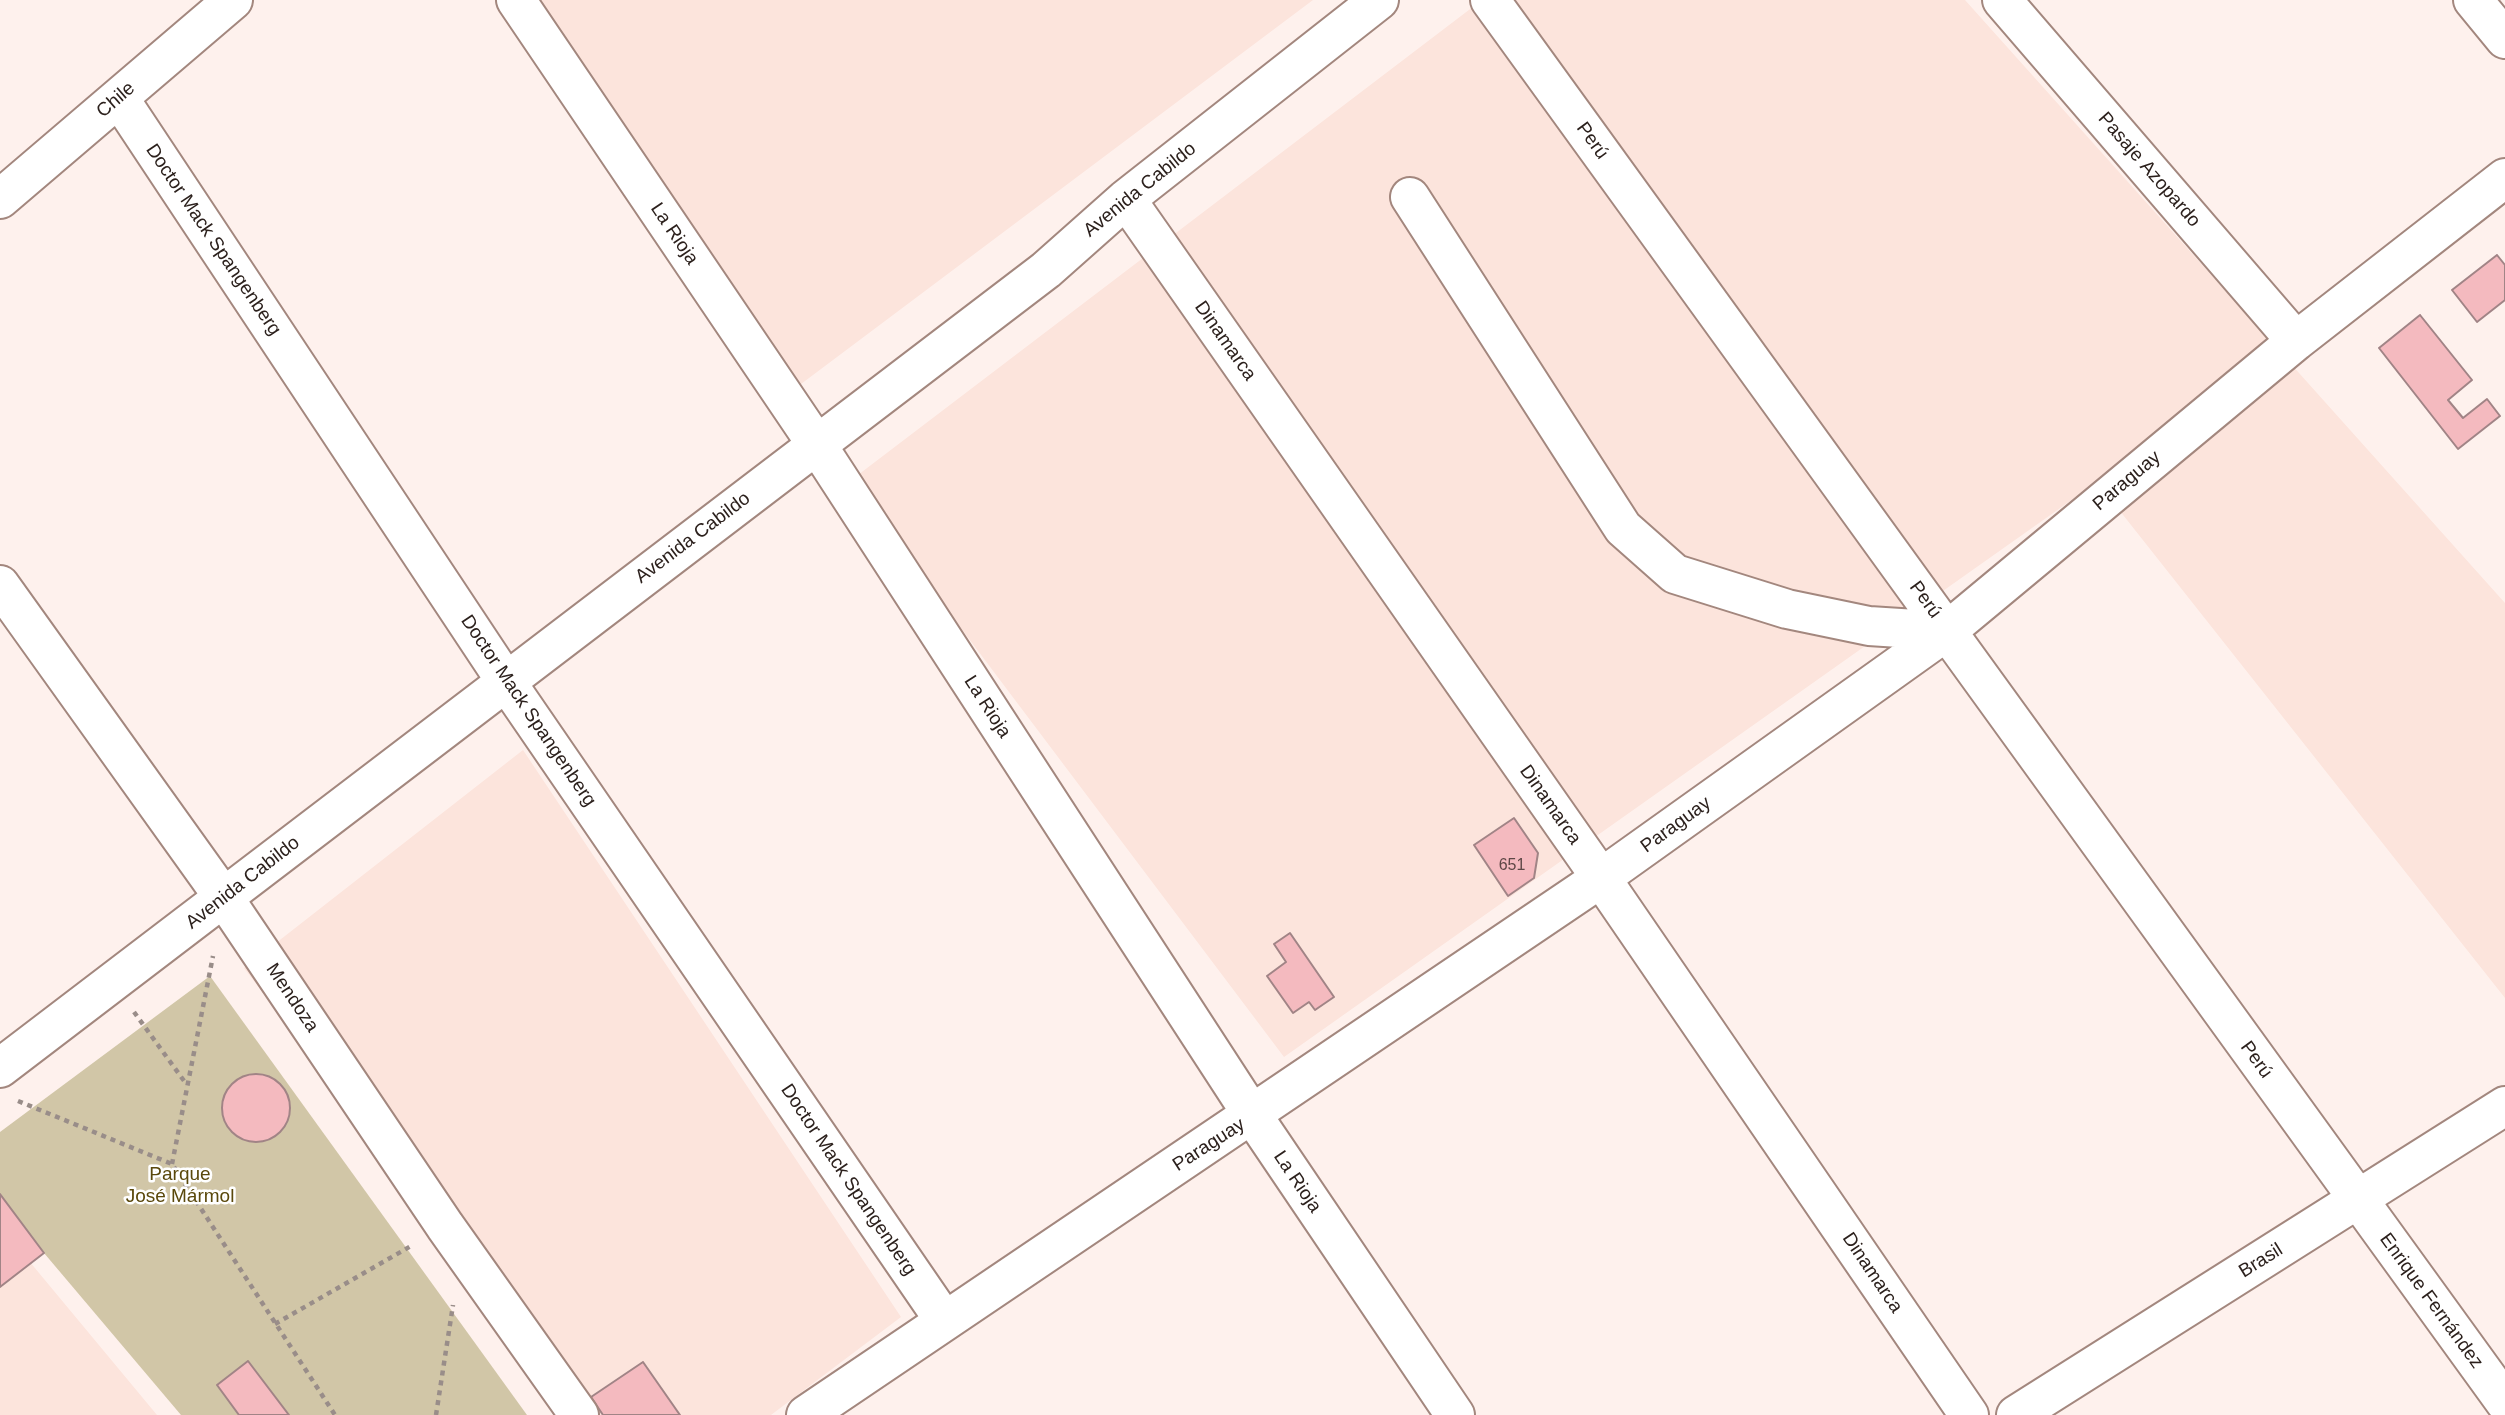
<!DOCTYPE html>
<meta charset="utf-8">
<style>
body{margin:0}
canvas{display:block;background:#fef1ed}
</style>
<canvas width="2505" height="1415"></canvas>
<script>
const context = document.querySelector('canvas').getContext('2d');
context.lineJoin = 'round';
function paint(path, color) { context.fillStyle = color; context.fill(path, 'evenodd'); }
const shape = rows => new Path2D(rows.map(r => 'M' + r).join(''));
function stroke(path, color, width, dash) { context.strokeStyle = color; context.lineWidth = width; context.lineCap = dash ? 'butt' : 'round'; context.setLineDash(dash || []); context.stroke(path); }
function drawText(font, color, halo, rows, align = 'center') {
  context.font = font + ' Helvetica,sans-serif'; context.lineWidth = 5; context.setLineDash([]); context.textBaseline = 'middle'; context.strokeStyle = halo; context.fillStyle = color; for (const [text, x, y, turn = 0] of rows) {
    context.save(); context.translate(x, y); context.rotate((+turn || 0) * Math.PI / 180); context.textAlign = isNaN(turn) ? turn : align; if (halo) context.strokeText(text, 0, 0); context.fillText(text, 0, 0); context.restore();
  }
}
const built = shape([
 [511,0,1313,0,797,387],
 [1482,0,1965,0,2505,603,2505,998,2097,482,1284,1057,850,481],
 [523,750,901,1317,771,1415,585,1415,244,968],
 [0,1226,157,1415,0,1415]
]);
const green = shape([
 [210,976,527,1415,181,1415,44,1253,0,1194,0,1132]
]);
const building = shape([
 [2497,255,2505,265,2505,300,2477,322,2452,290,2497,255],
 [2420,315,2472,380,2448,400,2463,418,2487,399,2500,416,2458,449,2379,348,2420,315],
 [1514,818,1538,853,1534,878,1508,896,1474,845,1514,818],
 [1290,933,1334,997,1315,1010,1309,1002,1293,1013,1267,976,1286,962,1274,944,1290,933],
 '222 1108a34 34 0 1 1 68 0a34 34 0 1 1-68 0Z',
 [0,1194,44,1253,0,1287,0,1194],
 [248,1361,289,1415,239,1415,217,1385,248,1361],
 [643,1362,680,1415,603,1415,591,1397,643,1362]
]);
const path = shape([
 [134,1012,187,1085],
 [18,1101,172,1164,335,1415],
 [172,1164,213,956],
 [275,1324,411,1246],
 [436,1415,453,1305]
]);
const minor = shape([
 [516,0,817,445,1253,1116,1455,1415],
 [1490,0,2505,1402],
 [2002,0,2296,341],
 [2473,0,2505,39],
 [119,98,505,680,944,1320],
 [1410,197,1623,528,1675,574,1787,609,1869,626,1947,631],
 [0,199,233,0],
 [1126,199,1601,878,1969,1415],
 [0,585,224,898,445,1226,579,1415],
 [0,1068,1046,270,1126,199,1379,0],
 [806,1415,1601,878,1947,631,2296,341,2505,178],
 [2016,1415,2505,1106]
]);
const numberNames = [
 ["651",1512,866]
];
const streetNames = [
 ["Chile",116,100,-41],
 ["Perú",1592,141,54],
 ["Pasaje Azopardo",2149,170,49],
 ["Avenida Cabildo",1140,190,-39],
 ["La Rioja",674,234,56],
 ["Doctor Mack Spangenberg",213,240,56],
 ["Dinamarca",1225,341,55],
 ["Paraguay",2127,481,-40],
 ["Avenida Cabildo",693,538,-37],
 ["Perú",1925,600,54],
 ["La Rioja",987,707,57],
 ["Doctor Mack Spangenberg",528,711,56],
 ["Dinamarca",1550,805,55],
 ["Paraguay",1676,825,-36],
 ["Avenida Cabildo",243,883,-38],
 ["Mendoza",292,998,56],
 ["Perú",2256,1060,54],
 ["Paraguay",1209,1145,-33],
 ["Doctor Mack Spangenberg",848,1180,56],
 ["La Rioja",1297,1182,56],
 ["Brasil",2261,1261,-32],
 ["Dinamarca",1872,1273,56],
 ["Enrique Fernández",2431,1301,54]
];
const parkNames = [
 ["Parque",180,1175],
 ["José Mármol",180,1197]
];
paint(built, '#fce4dc');
paint(green, '#d1c6a7');
paint(building, '#f4babf');
stroke(building, '#a18486', 2);
stroke(minor, '#a3877e', 42);
stroke(path, '#998d89', 4.5, [5, 5]);
stroke(minor, '#fff', 38);
drawText('16px', '#5e4746', null, numberNames);
drawText('19px', '#2c211d', '#fff', streetNames);
drawText('19px', '#5a480b', '#fff', parkNames);
</script>
